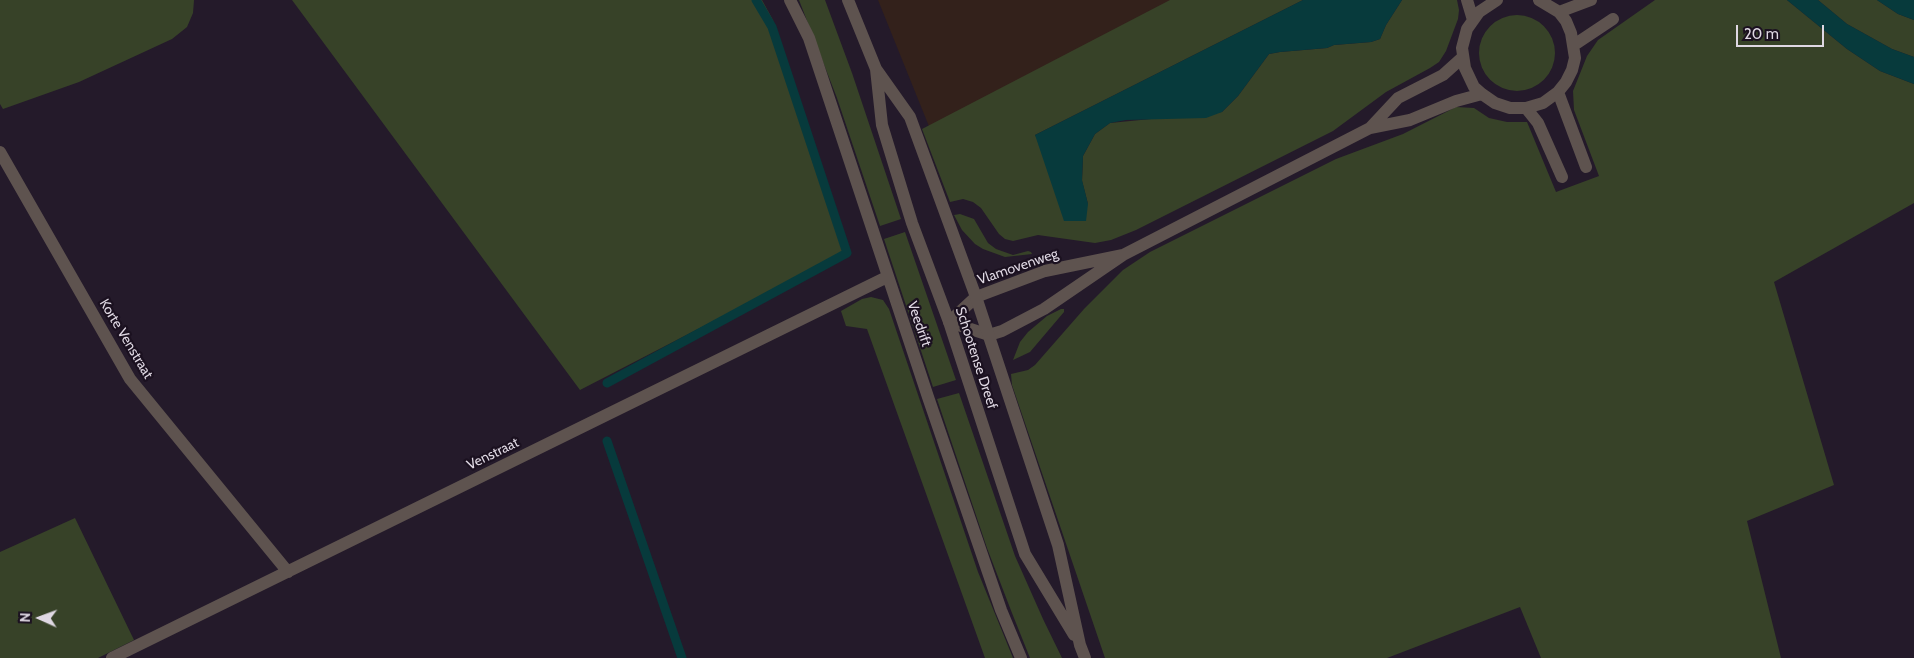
<!DOCTYPE html>
<style>
body{margin:0}
#map{position:relative;width:1914px;height:658px;overflow:hidden;background:#241a2a;font-family:Cabin,sans-serif}
canvas{display:block}
.north{position:absolute;left:15px;top:593px;width:50px;height:50px;-webkit-text-stroke:4px #1b1120;paint-order:stroke;rotate:272deg;font-size:14px;font-weight:700;line-height:20px;text-align:center;color:#dfd8e3}
.north::after{content:'';display:block;margin:auto;width:18px;height:22px;background:#dfd8e3;clip-path:polygon(50% 0,100% 100%,50% 72%,0 100%)}
.scale{position:absolute;left:1736px;top:25px;width:88px;height:22px;box-sizing:border-box;border:2px solid #dfd8e3;border-top:0;padding-left:6px;font-size:15px;line-height:18px;white-space:nowrap;color:#dfd8e3;-webkit-text-stroke:4px #1b1120;paint-order:stroke}
</style>
<div id="map">
<canvas width="1914" height="658"></canvas>
<div class="north">N</div>
<div class="scale">20 m</div>
</div>
<script>
const context = document.querySelector('canvas').getContext('2d');
context.lineJoin = 'round';
function paint(path, color) { context.fillStyle = color; context.fill(path, 'evenodd'); }
const shape = rows => new Path2D(rows.map(r => 'M' + r).join(''));
function stroke(path, color, width, dash) { context.strokeStyle = color; context.lineWidth = width; context.lineCap = dash ? 'butt' : 'round'; context.setLineDash(dash || []); context.stroke(path); }
function drawText(font, color, halo, rows, align = 'center') {
  context.font = font + ' Cabin,sans-serif'; context.lineWidth = 4.5; context.setLineDash([]); context.textBaseline = 'middle'; context.strokeStyle = halo; context.fillStyle = color; for (const [text, x, y, turn = 0] of rows) {
    context.save(); context.translate(x, y); context.rotate((+turn || 0) * Math.PI / 180); context.textAlign = isNaN(turn) ? turn : align; if (halo) context.strokeText(text, 0, 0); context.fillText(text, 0, 0); context.restore();
  }
}
const industrial = shape([
 [878,0,1255,0,945,166]
]);
const green = shape([
 [0,0,194,0,193,13,187,27,172,39,79,82,3,109,0,104],
 [292,0,762,0,773,20,849,251,580,390],
 [799,0,825,0,852,73,901,219,880,226,837,98],
 [1170,0,1303,0,1035,135,1088,204,1082,181,1083,156,1095,134,1110,123,1222,112,1238,96,1269,54,1280,52,1327,48,1334,45,1371,42,1380,39,1386,25,1402,0,1457,0,1459,10,1458,19,1446,51,1439,62,1430,68,1386,92,1333,131,1136,230,1111,240,1095,243,1038,235,1013,241,1005,239,999,234,981,208,973,202,963,199,950,202,922,129],
 [1655,0,1787,0,1847,49,1880,71,1914,84,1914,203,1774,282,1834,485,1747,521,1781,658,1541,658,1520,607,1387,658,1105,658,1012,385,1011,374,1028,370,1035,365,1084,309,1123,270,1150,252,1336,159,1403,134,1456,107,1474,108,1489,118,1507,122,1527,122,1556,192,1599,176,1574,110,1573,91,1587,56,1598,40],
 [1818,0,1877,0,1898,14,1914,20,1914,57,1892,49,1847,24],
 '1479 53a38 38 0 1 1 76 0a38 38 0 1 1-76 0Z',
 [960,214,974,219,988,243,996,249,1013,255,1028,251,1031,252,1032,254,1005,257,983,249,975,244,962,230,954,215],
 [905,232,956,380,933,387,884,239],
 [871,297,883,300,889,309,978,572,1013,658,985,658,867,329,846,326,841,311,862,299],
 [1061,309,1064,309,1064,312,1030,352,1013,360,1020,342,1028,332,1047,316],
 [959,393,1015,556,1043,619,1062,658,1030,658,1012,613,987,548,937,399],
 [75,518,134,640,98,658,0,658,0,552]
]);
const water = shape([
 [1303,0,1402,0,1386,25,1380,39,1371,42,1334,45,1327,48,1280,52,1269,54,1238,96,1222,112,1206,118,1126,120,1110,123,1095,134,1083,156,1082,180,1088,204,1086,221,1064,221,1035,135],
 [1787,0,1818,0,1847,24,1892,49,1914,57,1914,84,1880,71,1847,49],
 [1877,0,1914,0,1914,20,1898,14]
]);
const stream = shape([
 [607,383,847,253,772,27,756,0],
 [607,441,682,658]
]);
const minor = shape([
 [790,0,809,38,928,397,1001,610,1021,658],
 [1467,0,1473,20],
 [1497,0,1479,12,1467,29,1462,48,1465,68,1474,87,1482,94,1495,103,1510,108,1526,108,1543,103,1558,92,1566,82,1572,70,1575,58,1571,33,1566,21,1559,12,1539,0],
 [1559,12,1591,0],
 [1574,45,1613,19],
 [1558,92,1586,167],
 [1526,108,1538,123,1562,177],
 [1370,128,1398,98,1443,75,1463,57],
 [0,152,130,379,288,572],
 [1123,255,1045,271,976,297,949,322,989,335,1002,331,1044,309,1123,255,1370,128,1410,120,1456,101,1482,94],
 [112,658,887,277]
]);
const tertiary = shape([
 [848,0,876,69,910,117,976,297,1058,545,1080,645,1085,658],
 [876,69,882,125,912,223,949,322,1025,554,1074,635]
]);
const streetNames = [
 ["Vlamovenweg",1018,267,-19],
 ["Veedrift",919,324,71],
 ["Korte Venstraat",126,339,59],
 ["Schootense Dreef",976,358,72],
 ["Venstraat",493,454,-26]
];
paint(industrial, '#33211b');
paint(green, '#374228');
paint(water, '#073a3c');
stroke(stream, '#073a3c', 9);
stroke(minor, '#5e534f', 12);
stroke(tertiary, '#5e534f', 12);
drawText('14px', '#dfd8e3', '#1b1120', streetNames);
</script>
